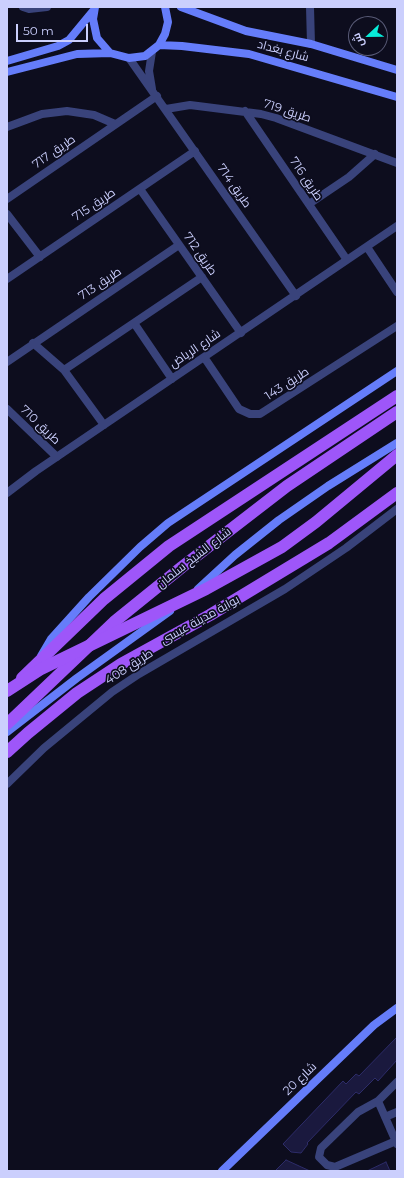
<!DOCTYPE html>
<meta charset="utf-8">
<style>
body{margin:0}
#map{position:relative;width:404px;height:1178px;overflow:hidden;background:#0d0d1e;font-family:Montserrat,Cairo,sans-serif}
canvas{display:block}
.frame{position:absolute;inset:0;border:8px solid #cbcffd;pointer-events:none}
.north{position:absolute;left:348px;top:16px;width:40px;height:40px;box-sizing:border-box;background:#0d0d1e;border:1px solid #595b77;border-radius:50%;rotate:248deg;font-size:11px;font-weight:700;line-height:16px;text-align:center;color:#cbcffd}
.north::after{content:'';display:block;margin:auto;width:14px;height:18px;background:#08ecd9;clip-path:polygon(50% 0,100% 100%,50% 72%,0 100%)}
.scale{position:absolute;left:16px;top:24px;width:72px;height:18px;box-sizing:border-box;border:2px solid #cbcffd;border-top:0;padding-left:5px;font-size:12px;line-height:14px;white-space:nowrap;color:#cbcffd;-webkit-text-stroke:3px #0d0d1e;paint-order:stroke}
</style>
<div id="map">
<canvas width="404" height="1178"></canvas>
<div class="frame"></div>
<div class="north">ش</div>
<div class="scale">50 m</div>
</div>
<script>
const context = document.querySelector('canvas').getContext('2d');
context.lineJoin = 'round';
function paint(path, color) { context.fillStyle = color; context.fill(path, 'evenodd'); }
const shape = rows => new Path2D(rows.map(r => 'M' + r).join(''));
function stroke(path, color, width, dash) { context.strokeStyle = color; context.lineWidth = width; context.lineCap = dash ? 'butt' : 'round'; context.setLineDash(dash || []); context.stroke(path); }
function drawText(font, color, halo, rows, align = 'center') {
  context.font = font + ' Montserrat,Cairo,sans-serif'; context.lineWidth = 3.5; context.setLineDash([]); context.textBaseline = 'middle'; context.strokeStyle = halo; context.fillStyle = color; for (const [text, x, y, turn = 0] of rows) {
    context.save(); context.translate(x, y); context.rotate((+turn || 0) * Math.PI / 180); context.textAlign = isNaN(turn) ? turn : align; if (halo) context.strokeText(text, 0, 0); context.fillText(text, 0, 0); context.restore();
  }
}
const building = shape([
 [397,1037,397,1060,378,1081,375,1078,359,1094,356,1092,307,1143,308,1144,301,1153,291,1152,283,1144,343,1081,346,1084,356,1074,359,1076,397,1037],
 [286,1160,310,1171,275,1171,286,1160],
 [386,1162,390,1171,367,1171,386,1162]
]);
const street = shape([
 [23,7,29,9,47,7],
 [310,7,311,44],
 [152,52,149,71,152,89],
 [129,58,296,296],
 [166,109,190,105,261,114,276,118,397,163],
 [245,111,347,260],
 [7,127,42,114,67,111,94,115,115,124],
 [140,189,241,333],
 [7,199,157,96],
 [309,204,349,177,375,154],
 [7,214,40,257],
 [367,247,397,292],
 [7,279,195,151],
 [134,323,172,379],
 [33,343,64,370,104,425],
 [204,357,239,409,250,414,260,414,397,326],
 [7,362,179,245],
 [64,370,202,277],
 [7,409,57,457],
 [7,493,36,471,397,226],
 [7,784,44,748,112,692,139,674,285,589,346,548,397,509],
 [378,1101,397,1144],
 [385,1117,397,1112],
 [396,1141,335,1167,327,1165,319,1157,321,1148,358,1112,378,1101,397,1082]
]);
const secondary = shape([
 [95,7,93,19,97,38,110,53,129,58,145,56,159,45,165,34,168,22,165,7],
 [181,7,246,31,311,44,397,70],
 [159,45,182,46,249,54,397,97],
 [7,61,58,46,69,40,93,11],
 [7,72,77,54,110,53],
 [198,589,235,555,279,520,328,486,397,443],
 [41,656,51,639,89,597,140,547,168,523,397,371],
 [7,732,77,678,170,611],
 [222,1171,374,1025,397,1008]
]);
const primary = shape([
 [22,678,104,599,169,546,397,396],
 [7,724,114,622,182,567,287,486,397,412],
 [7,752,28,733,77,693,121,664,210,615,329,543,397,493]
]);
const primaryBridge = shape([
 [7,691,41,669,206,589,282,547,316,522,397,455]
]);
const streetNames = [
 ["شارع بغداد",283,51,15],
 ["طريق 719",287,111,18],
 ["طريق 717",54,152,-35],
 ["طريق 716",306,179,56],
 ["طريق 714",234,186,55],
 ["طريق 715",94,205,-34],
 ["طريق 712",200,254,55],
 ["طريق 713",100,284,-34],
 ["شارع الرياض",195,349,-34],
 ["طريق 143",287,384,-33],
 ["طريق 710",40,425,44],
 ["شارع الشيخ سلمان",194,558,-38],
 ["بوابة مدينة عيسى",200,620,-29],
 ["طريق 408",129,667,-33],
 ["شارع 20",300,1079,-44]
];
paint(building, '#1a193e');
stroke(building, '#2d2c69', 1);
stroke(street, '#39437b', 8);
stroke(secondary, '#657dfa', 8);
stroke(primary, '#9e56f9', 12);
stroke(primaryBridge, '#9e56f9', 12);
drawText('12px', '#cbcffd', '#0d0d1e', streetNames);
</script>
